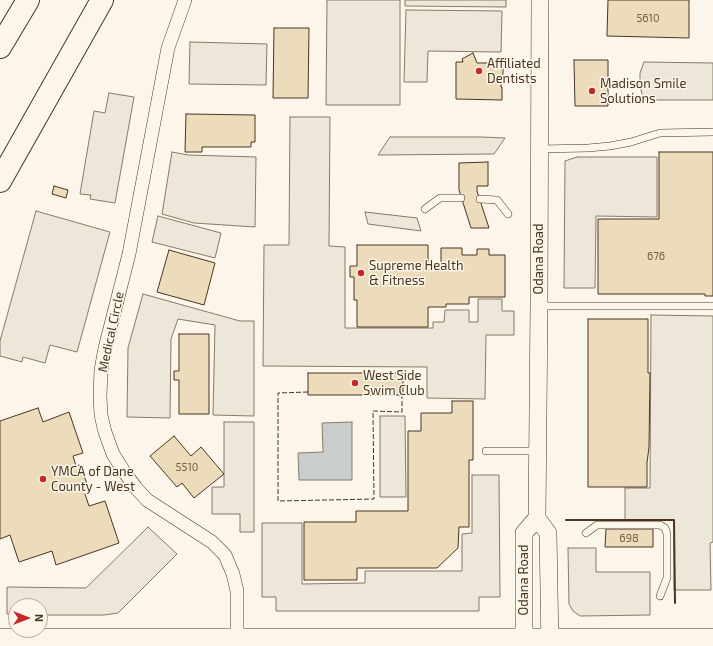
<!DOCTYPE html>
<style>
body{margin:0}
#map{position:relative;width:713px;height:646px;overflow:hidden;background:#fbf6e9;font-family:"Exo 2",sans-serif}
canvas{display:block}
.north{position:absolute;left:8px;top:598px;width:40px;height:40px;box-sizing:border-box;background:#fbf6e9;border:1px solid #b4a999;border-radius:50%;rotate:90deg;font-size:11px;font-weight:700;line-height:16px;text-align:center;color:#4a3520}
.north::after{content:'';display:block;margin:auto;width:14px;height:18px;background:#c62828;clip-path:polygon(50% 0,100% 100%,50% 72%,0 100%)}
</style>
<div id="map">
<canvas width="713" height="646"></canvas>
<div class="north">N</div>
</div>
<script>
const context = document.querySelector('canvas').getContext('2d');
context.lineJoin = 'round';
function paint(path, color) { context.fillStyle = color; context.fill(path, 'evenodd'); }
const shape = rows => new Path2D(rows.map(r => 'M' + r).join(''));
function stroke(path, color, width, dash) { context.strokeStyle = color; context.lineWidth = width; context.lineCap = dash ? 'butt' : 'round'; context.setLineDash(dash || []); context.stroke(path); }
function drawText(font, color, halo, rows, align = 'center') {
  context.font = font + ' "Exo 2",sans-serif'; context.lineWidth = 3; context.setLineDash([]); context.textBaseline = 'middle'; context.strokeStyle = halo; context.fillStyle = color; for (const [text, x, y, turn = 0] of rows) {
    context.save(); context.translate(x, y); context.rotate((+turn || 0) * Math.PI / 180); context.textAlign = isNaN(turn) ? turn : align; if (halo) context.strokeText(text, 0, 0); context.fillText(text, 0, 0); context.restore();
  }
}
const parking = shape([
 [327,0,400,0,400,105,326,105,327,0],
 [405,0,506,0,506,7,405,6,405,0],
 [406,10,502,11,501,52,428,51,427,82,404,82,406,10],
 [190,42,267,44,266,85,189,84,190,42],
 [644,62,713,63,713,100,644,100,640,87,640,73,644,62],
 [109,93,134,97,115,203,90,199,91,195,80,194,94,111,105,113,109,93],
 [290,117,330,117,329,246,345,247,345,328,433,328,433,322,444,322,445,310,469,310,469,322,478,322,478,299,502,299,502,311,514,311,514,335,486,335,485,399,427,398,427,367,263,366,264,245,289,245,290,117],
 [390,137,481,137,505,138,494,154,378,155,390,137],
 [172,152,188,155,256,157,255,227,194,223,162,214,172,152],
 [577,157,657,157,657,217,596,216,595,288,564,288,565,161,577,157],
 [36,211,110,232,77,352,50,345,45,363,23,357,22,362,0,356,0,341,36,211],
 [365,212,417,218,421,231,368,224,365,212],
 [158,216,221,233,215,258,152,242,158,216],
 [143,294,240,321,254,321,254,416,213,415,215,325,178,319,171,339,170,418,127,417,128,348,143,294],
 [651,315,713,316,713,542,710,543,711,590,674,590,674,520,625,520,625,488,650,488,651,315],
 [380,416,405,416,406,497,380,497,380,416],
 [224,422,254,422,254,532,240,532,240,514,212,514,212,487,224,487,224,422],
 [472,475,499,475,500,597,479,597,479,611,276,611,276,597,262,597,262,523,302,523,302,584,365,583,365,571,462,571,462,534,472,533,472,475],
 [148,527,177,554,118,613,104,615,40,615,40,606,16,606,16,614,7,614,7,587,86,588,148,527],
 [568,548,596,548,596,572,650,572,650,615,580,616,573,611,569,604,568,548]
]);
const water = shape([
 [352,422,352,480,299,480,298,453,323,452,322,423,352,422]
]);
const building = shape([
 [608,0,689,0,689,38,607,36,608,0],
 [274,28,309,28,308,98,273,98,274,28],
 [473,53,477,63,503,63,503,80,501,80,501,87,502,87,502,100,456,99,456,62,463,62,462,59,473,53],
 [574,60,608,60,608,106,575,106,574,60],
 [186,114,255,115,255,142,251,142,251,147,202,147,202,152,185,152,186,114],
 [659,152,713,152,713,296,705,296,705,294,598,294,598,219,659,219,659,152],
 [488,162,488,186,477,186,477,191,489,228,471,228,459,190,459,163,488,162],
 [54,186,68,190,66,198,52,194,54,186],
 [357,245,428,245,428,264,441,264,441,248,462,248,462,255,477,255,477,249,489,249,489,255,505,255,505,297,469,297,469,304,446,304,446,307,428,307,428,327,357,327,357,300,354,300,354,277,350,277,350,266,357,266,357,245],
 [169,250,215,263,204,305,157,292,169,250],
 [588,319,648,319,648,373,650,373,649,447,647,463,647,487,588,487,588,319],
 [179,334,209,334,209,414,179,414,179,380,174,380,174,371,179,371,179,334],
 [308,373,403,373,403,395,308,395,308,373],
 [452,401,473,401,473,460,469,460,469,527,459,527,458,548,437,568,357,568,357,580,304,580,304,522,356,522,356,511,408,511,408,431,421,431,421,413,452,413,452,401],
 [38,408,43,422,69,412,83,453,73,456,76,466,80,465,90,492,85,494,89,506,105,501,119,543,56,565,52,551,19,562,10,535,0,539,0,421,38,408],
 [174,436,191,456,201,447,224,474,194,498,182,483,177,487,150,456,174,436],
 [606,529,653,529,653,547,605,547,606,529]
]);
const service = shape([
 [540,149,588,148,610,146,631,142,660,133,713,132],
 [480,199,497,200,508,214],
 [425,209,440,198,461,198],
 [539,306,713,306],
 [486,451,538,451],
 [586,533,597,525,660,525,665,528,667,534,667,578,660,596]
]);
const minor = shape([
 [185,0,168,48,129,254,105,348,101,370,100,396,101,415,105,432,113,454,125,473,136,488,147,500,212,542,225,555,233,574,237,591,237,639]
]);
const tertiary = shape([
 [540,0,539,306,537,518,548,533,550,646],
 [524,646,524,533,537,518]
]);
const secondary = shape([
 [0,638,713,638]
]);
const motorway = shape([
 [0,47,28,0],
 [0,181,102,0]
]);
const fence = shape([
 [308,392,278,393,278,501,374,499,373,411,402,412,402,395]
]);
const wall = shape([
 [566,520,674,520,675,603]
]);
const markers = [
 [479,71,4,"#c62828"],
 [592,91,4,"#c62828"],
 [361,273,4,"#c62828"],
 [355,383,4,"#c62828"],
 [43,479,4,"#c62828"]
];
const numberNames = [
 ["5610",648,18],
 ["676",656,256],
 ["5510",187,467],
 ["698",629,538]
];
const poiNames = [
 ["Affiliated",487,64],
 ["Dentists",487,79],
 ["Madison Smile",600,84],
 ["Solutions",600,99],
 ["Supreme Health",369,266],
 ["& Fitness",369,281],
 ["West Side",363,376],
 ["Swim Club",363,391],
 ["YMCA of Dane",51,472],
 ["County - West",51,487]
];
const streetNames = [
 ["Odana Road",539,259,-90],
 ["Medical Circle",111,332,-78],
 ["Odana Road",524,580,-90]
];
paint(parking, '#ede7d9');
stroke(parking, '#887966', 1);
paint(water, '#c9cecd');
stroke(water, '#887966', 1);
paint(building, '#ecdcbc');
stroke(building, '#4a3520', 1);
stroke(service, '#4a3520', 8);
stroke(minor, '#4a3520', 14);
stroke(tertiary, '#4a3520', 18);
stroke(secondary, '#4a3520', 20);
stroke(motorway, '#4a3520', 24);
stroke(service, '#fbf6e9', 7);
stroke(minor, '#fbf6e9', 13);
stroke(tertiary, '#fbf6e9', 17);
stroke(secondary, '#fbf6e9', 19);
stroke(motorway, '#fbf6e9', 22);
stroke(fence, '#4a3520', 1, [5, 2]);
stroke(wall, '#4a3520', 2);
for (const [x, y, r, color] of markers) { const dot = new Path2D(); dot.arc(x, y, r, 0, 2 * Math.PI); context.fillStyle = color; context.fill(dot); stroke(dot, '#fbf6e9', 1.5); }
drawText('11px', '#725f47', null, numberNames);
drawText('13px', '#4a3520', '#fbf6e9', poiNames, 'left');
drawText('13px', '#4a3520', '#fbf6e9', streetNames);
</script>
